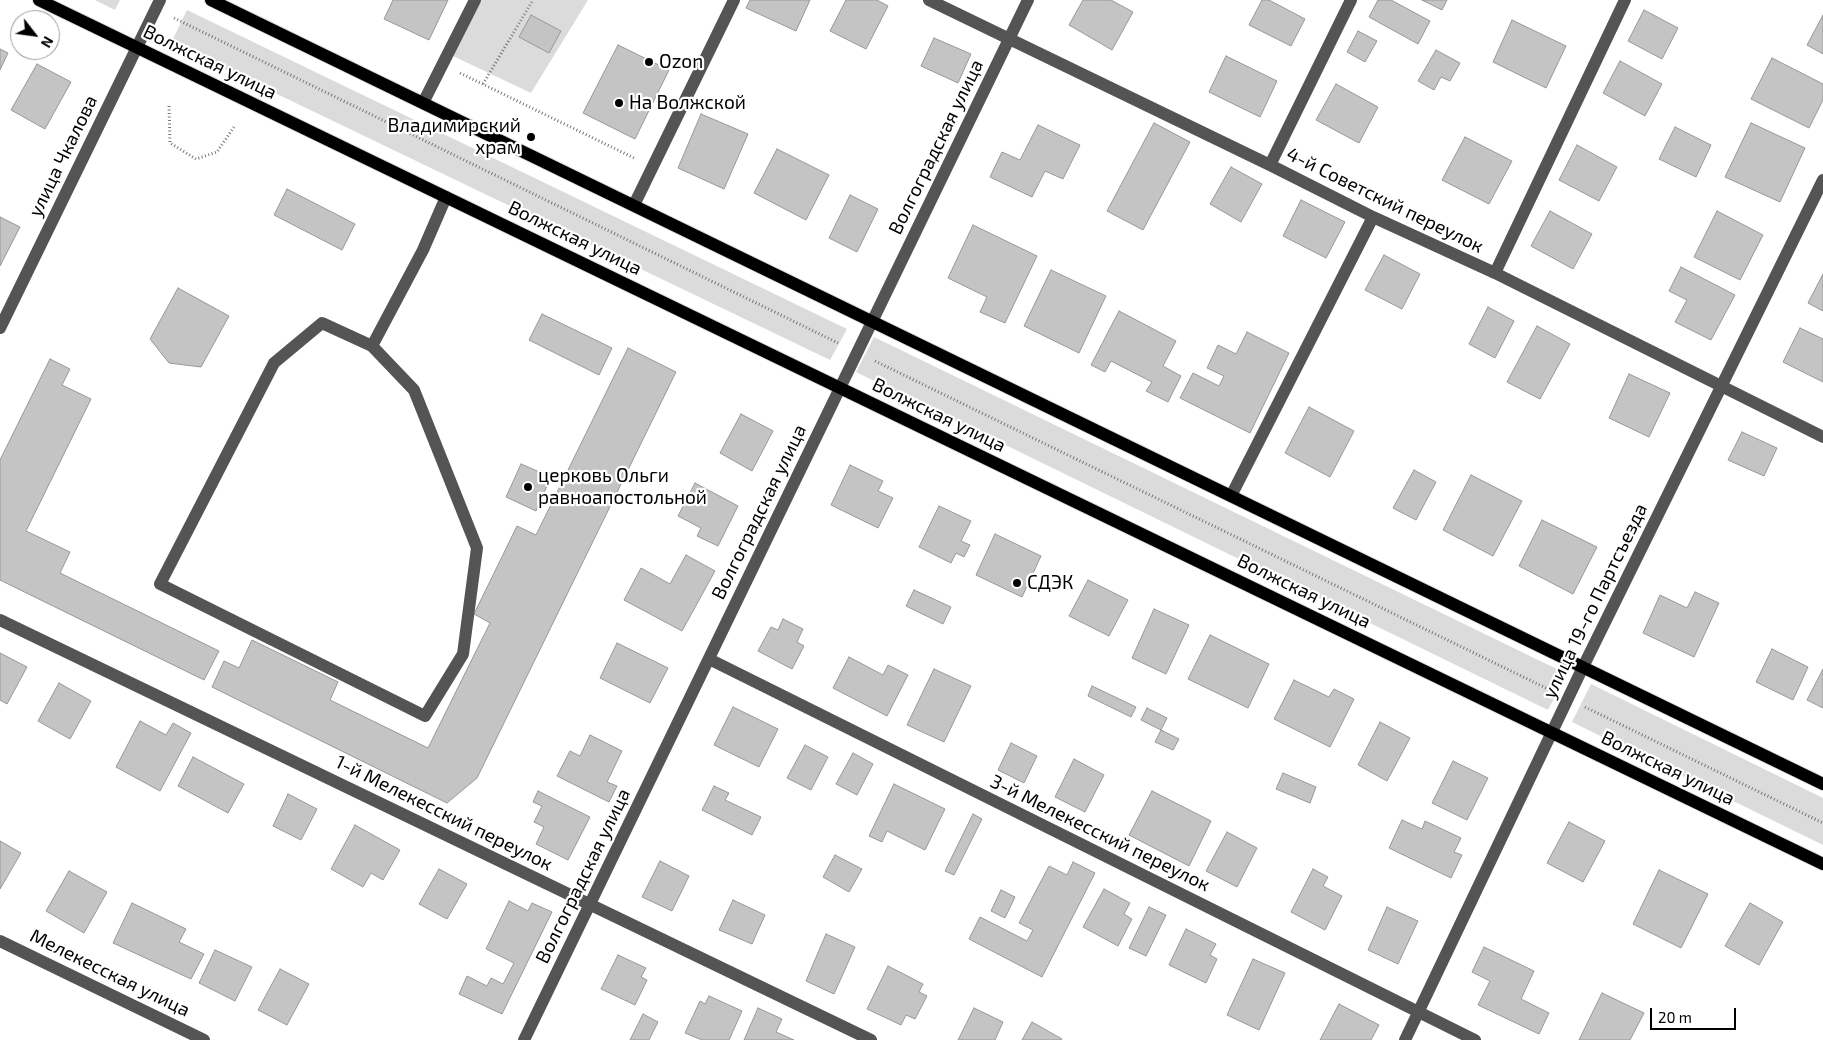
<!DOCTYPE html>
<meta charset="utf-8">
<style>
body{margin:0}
#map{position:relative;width:1823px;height:1040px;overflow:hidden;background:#fff;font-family:"Exo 2",sans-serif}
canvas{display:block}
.north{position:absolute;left:10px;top:10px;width:50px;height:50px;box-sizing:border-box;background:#fff;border:1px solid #999;border-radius:50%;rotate:120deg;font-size:14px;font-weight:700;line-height:20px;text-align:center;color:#000}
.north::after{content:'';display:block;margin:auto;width:18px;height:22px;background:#000;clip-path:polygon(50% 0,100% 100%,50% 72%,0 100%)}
.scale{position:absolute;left:1650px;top:1008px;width:86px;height:22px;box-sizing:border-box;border:2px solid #000;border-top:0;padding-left:6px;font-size:15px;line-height:18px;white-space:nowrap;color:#000;-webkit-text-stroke:4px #fff;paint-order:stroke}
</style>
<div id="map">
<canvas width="1823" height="1040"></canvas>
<div class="north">N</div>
<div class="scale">20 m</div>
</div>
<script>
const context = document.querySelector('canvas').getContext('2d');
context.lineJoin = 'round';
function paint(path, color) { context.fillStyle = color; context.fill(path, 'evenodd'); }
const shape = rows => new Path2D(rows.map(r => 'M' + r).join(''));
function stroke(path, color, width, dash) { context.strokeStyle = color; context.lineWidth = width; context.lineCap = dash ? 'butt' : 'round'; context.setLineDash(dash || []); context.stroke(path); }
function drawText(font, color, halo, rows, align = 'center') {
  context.font = font + ' "Exo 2",sans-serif'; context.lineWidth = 4.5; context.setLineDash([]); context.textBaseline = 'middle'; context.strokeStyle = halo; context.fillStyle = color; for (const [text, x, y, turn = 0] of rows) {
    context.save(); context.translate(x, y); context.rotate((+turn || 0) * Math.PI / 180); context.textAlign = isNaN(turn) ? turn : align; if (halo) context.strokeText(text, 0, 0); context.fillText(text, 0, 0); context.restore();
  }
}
const green = shape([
 [95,0,120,0,115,10],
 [480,0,588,0,531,93,453,56],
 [187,10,847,329,830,360,171,43],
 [874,337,1567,674,1548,710,856,372],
 [1591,684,1823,798,1823,845,1572,722]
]);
const building = shape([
 [393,0,448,0,429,40,384,19,393,0],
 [750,0,810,0,796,31,746,8,750,0],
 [846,0,877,0,888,6,866,49,830,31,846,0],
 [1083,0,1111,0,1133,12,1112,50,1069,25,1083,0],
 [1262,0,1269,0,1305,19,1291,46,1249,25,1262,0],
 [1378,0,1391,0,1430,21,1418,44,1369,17,1378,0],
 [1422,0,1447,0,1442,10,1422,0],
 [1644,10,1678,28,1662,59,1628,41,1644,10],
 [531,15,561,31,549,53,519,37,531,15],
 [1823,15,1823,54,1807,45,1823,15],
 [1512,20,1566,46,1546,88,1493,62,1512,20],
 [1358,31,1377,41,1365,62,1347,52,1358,31],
 [934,38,971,54,958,83,921,66,934,38],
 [618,45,669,70,635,139,583,113,618,45],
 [0,49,8,53,0,70,0,49],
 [1436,50,1460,63,1450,81,1441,77,1434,90,1418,81,1436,50],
 [1226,56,1277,81,1260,117,1209,92,1226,56],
 [1772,58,1823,84,1823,100,1809,128,1751,99,1772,58],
 [1620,61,1662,84,1645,116,1603,93,1620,61],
 [37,64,71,82,45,129,11,110,37,64],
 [1336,84,1378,107,1359,143,1316,120,1336,84],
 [701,114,748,134,724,189,678,168,701,114],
 [1154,123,1190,142,1143,230,1107,211,1154,123],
 [1751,123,1805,148,1780,202,1725,177,1751,123],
 [1038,125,1080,145,1063,179,1045,171,1032,197,990,177,1002,152,1020,160,1038,125],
 [1675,127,1711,145,1696,177,1659,159,1675,127],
 [1465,137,1512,161,1489,204,1442,180,1465,137],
 [1577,145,1617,167,1599,201,1559,180,1577,145],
 [777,149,829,175,806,220,754,193,777,149],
 [1231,167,1262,184,1241,222,1210,204,1231,167],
 [287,189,355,224,342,250,274,215,287,189],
 [850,195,878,209,857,252,829,238,850,195],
 [1301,200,1345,222,1326,258,1283,236,1301,200],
 [1550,211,1592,234,1573,269,1531,246,1550,211],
 [1717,211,1763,235,1740,280,1694,257,1717,211],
 [0,217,20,227,0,266,0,217],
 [973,225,1037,256,1005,323,980,312,987,297,948,278,973,225],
 [1384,255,1420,274,1402,309,1365,290,1384,255],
 [1681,267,1735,295,1711,340,1675,322,1687,300,1669,291,1681,267],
 [1051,270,1106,296,1079,353,1024,326,1051,270],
 [1823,274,1823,311,1808,303,1823,274],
 [178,288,229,316,201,367,169,363,150,339,178,288],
 [1488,307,1514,321,1495,358,1469,344,1488,307],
 [1119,311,1176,341,1163,366,1181,376,1168,402,1146,391,1152,382,1111,361,1105,372,1091,365,1119,311],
 [542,314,612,348,599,375,529,340,542,314],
 [1537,326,1570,344,1540,399,1507,382,1537,326],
 [1800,328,1823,339,1823,382,1783,362,1800,328],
 [1247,332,1289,353,1250,433,1180,398,1193,373,1219,386,1224,376,1207,368,1218,345,1236,354,1247,332],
 [628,348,676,372,477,778,447,803,212,687,224,661,239,668,252,640,338,682,330,700,428,748,490,623,474,614,517,526,536,535,628,348],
 [50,359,70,369,62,385,91,399,26,531,70,552,60,573,219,651,204,680,0,580,0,460,50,359],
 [1629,374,1670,393,1649,437,1609,418,1629,374],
 [1309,407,1354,431,1330,477,1285,453,1309,407],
 [741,414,773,431,752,471,720,453,741,414],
 [1742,432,1777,448,1764,476,1728,460,1742,432],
 [521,464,551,477,536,511,506,497,521,464],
 [850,465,883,481,878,491,893,498,878,528,831,505,850,465],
 [1414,470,1436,482,1416,520,1393,508,1414,470],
 [1471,475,1522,501,1493,556,1443,530,1471,475],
 [695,483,738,506,718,546,697,536,701,528,678,516,695,483],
 [939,506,971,521,961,541,970,545,964,557,956,553,951,563,919,547,939,506],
 [1542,520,1597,547,1573,594,1519,566,1542,520],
 [995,534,1041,556,1022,597,976,575,995,534],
 [686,555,715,571,682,631,624,600,641,568,670,584,686,555],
 [1088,580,1128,600,1109,636,1069,616,1088,580],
 [914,590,951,607,943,624,906,606,914,590],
 [1695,592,1719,603,1694,657,1643,633,1660,595,1687,608,1695,592],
 [1154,609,1189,625,1166,674,1132,658,1154,609],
 [783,619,803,629,797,642,804,646,792,669,758,651,771,627,778,630,783,619],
 [1210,635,1269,664,1248,708,1188,679,1210,635],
 [617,643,668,668,650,703,600,678,617,643],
 [1772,649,1808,667,1793,700,1756,682,1772,649],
 [0,653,27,667,7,704,0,700,0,653],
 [849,657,883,675,888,665,908,675,887,716,833,688,849,657],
 [934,669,971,686,944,742,907,725,934,669],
 [1823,669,1823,708,1807,700,1823,669],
 [1294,680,1329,697,1334,689,1354,699,1330,747,1274,719,1294,680],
 [59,683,91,701,70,739,38,721,59,683],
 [1092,686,1136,707,1131,717,1088,696,1092,686],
 [733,707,778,729,759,767,714,745,733,707],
 [1147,708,1167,718,1161,730,1141,720,1147,708],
 [140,721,166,735,173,723,191,733,160,791,116,767,140,721],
 [1380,722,1410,738,1387,781,1358,765,1380,722],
 [1161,730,1179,739,1173,750,1155,742,1161,730],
 [590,735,622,751,607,782,617,786,609,802,557,776,570,751,580,756,590,735],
 [1011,743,1037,756,1024,783,998,770,1011,743],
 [805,745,828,757,811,790,787,778,805,745],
 [853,753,873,764,857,795,836,784,853,753],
 [193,757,244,784,228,813,178,786,193,757],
 [1074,759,1104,775,1085,812,1055,797,1074,759],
 [1453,761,1488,778,1467,820,1432,803,1453,761],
 [1283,773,1316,787,1310,803,1276,789,1283,773],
 [894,784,945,809,925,850,887,831,882,842,869,836,894,784],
 [714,786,729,793,725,800,761,817,752,835,702,810,714,786],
 [538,791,590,817,568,860,536,844,544,827,534,822,542,806,533,802,538,791],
 [1152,791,1211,821,1189,866,1129,835,1152,791],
 [288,794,317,809,301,840,273,826,288,794],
 [973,814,982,819,954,875,945,871,973,814],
 [1402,820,1422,829,1425,821,1461,838,1454,852,1462,855,1451,878,1389,848,1402,820],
 [1569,822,1605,841,1583,882,1547,863,1569,822],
 [355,825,400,850,383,880,371,873,363,887,331,869,355,825],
 [1227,832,1257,848,1237,887,1206,871,1227,832],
 [0,841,21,853,0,889,0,841],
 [835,855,862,869,849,892,823,877,835,855],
 [660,861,689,876,672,911,642,897,660,861],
 [1073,862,1095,873,1042,977,969,939,980,917,1027,941,1033,930,1019,923,1049,866,1067,875,1073,862],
 [439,869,467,884,447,919,419,904,439,869],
 [1313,869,1328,877,1323,886,1342,896,1325,930,1291,912,1313,869],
 [1659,870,1708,894,1681,948,1633,924,1659,870],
 [69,871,107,892,84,933,46,911,69,871],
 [1104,889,1130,903,1124,914,1132,919,1118,946,1083,927,1104,889],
 [1001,890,1015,897,1005,918,991,911,1001,890],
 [733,900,765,915,752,944,719,930,733,900],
 [509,901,528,911,532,903,552,912,502,1014,459,994,467,976,487,986,491,978,503,984,514,963,486,949,509,901],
 [132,903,186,929,179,942,204,954,191,979,113,943,132,903],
 [1750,903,1783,922,1759,965,1725,946,1750,903],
 [1149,907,1166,915,1146,956,1129,948,1149,907],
 [1387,907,1418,921,1398,964,1368,950,1387,907],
 [1186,929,1216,944,1210,955,1217,959,1206,983,1169,965,1186,929],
 [826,934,855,947,834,994,806,981,826,934],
 [1484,947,1534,971,1521,999,1549,1013,1539,1034,1478,1005,1490,981,1472,972,1484,947],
 [215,950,252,967,235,1001,199,983,215,950],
 [618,955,646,968,641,977,647,980,635,1005,601,989,618,955],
 [1253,959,1285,973,1259,1030,1227,1015,1253,959],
 [888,966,923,984,919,992,927,996,915,1019,906,1015,901,1025,867,1009,888,966],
 [280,969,309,984,287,1025,258,1010,280,969],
 [1602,993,1644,1013,1630,1040,1579,1040,1602,993],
 [709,996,742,1011,729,1040,702,1040,685,1033,700,1001,705,1004,709,996],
 [1339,1004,1379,1025,1371,1040,1320,1040,1339,1004],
 [758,1008,782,1019,776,1032,794,1040,744,1040,758,1008],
 [974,1008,1003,1022,995,1040,958,1040,974,1008],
 [643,1014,658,1022,649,1040,630,1040,643,1014],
 [1032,1022,1062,1039,1061,1040,1022,1040,1032,1022]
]);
const path = shape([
 [174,18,838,343],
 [460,73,634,158],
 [483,84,533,0],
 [169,106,170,143,196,159,217,152,234,127],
 [875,361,1550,690],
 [1585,707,1823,823]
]);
const minor = shape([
 [929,0,1270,165,1373,217,1495,273,1823,437],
 [423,103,475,0],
 [1270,165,1351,0],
 [634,205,734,0],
 [1495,273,1625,0],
 [0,328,160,0],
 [372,346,322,323,274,363,160,584,425,716,463,654,477,548,414,390,372,346,423,250,446,197],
 [1231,496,1373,217],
 [0,620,871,1040],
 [709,659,1475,1040],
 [0,941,204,1040],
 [524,1040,1028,0],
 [1405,1040,1583,667,1823,180]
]);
const major = shape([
 [39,0,1823,864],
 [211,0,1823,784]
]);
const markers = [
 [649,62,5,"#000"],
 [619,103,5,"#000"],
 [531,137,5,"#000"],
 [528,487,5,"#000"],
 [1017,583,5,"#000"]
];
const streetNames = [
 ["Волжская улица",210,62,26],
 ["Волгоградская улица",936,147,-64],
 ["улица Чкалова",63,156,-64],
 ["4-й Советский переулок",1385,200,26],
 ["Волжская улица",575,238,26],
 ["Волжская улица",939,415,26],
 ["Волгоградская улица",759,512,-64],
 ["Волжская улица",1304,591,26],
 ["улица 19-го Партсъезда",1595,601,-64],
 ["Волжская улица",1668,768,26],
 ["1-й Мелекесский переулок",444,813,26],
 ["3-й Мелекесский переулок",1100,833,26],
 ["Волгоградская улица",583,876,-64],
 ["Мелекесская улица",110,973,26]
];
const poiNames = [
 ["Ozon",659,62],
 ["На Волжской",629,103],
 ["Владимирский",521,126,"right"],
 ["храм",521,148,"right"],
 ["церковь Ольги",538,476],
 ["равноапостольной",538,498],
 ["СДЭК",1027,583]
];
paint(green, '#dbdbdb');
paint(building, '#c4c4c4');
stroke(building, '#989898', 1);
stroke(major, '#dbdbdb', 14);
stroke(path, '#767676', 3, [1, 2.5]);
stroke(minor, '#545454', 12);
stroke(major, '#000', 12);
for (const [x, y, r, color] of markers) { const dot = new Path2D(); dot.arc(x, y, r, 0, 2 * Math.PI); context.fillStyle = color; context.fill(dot); stroke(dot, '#fff', 2); }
drawText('19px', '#000', '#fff', streetNames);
drawText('19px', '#000', '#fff', poiNames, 'left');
</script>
